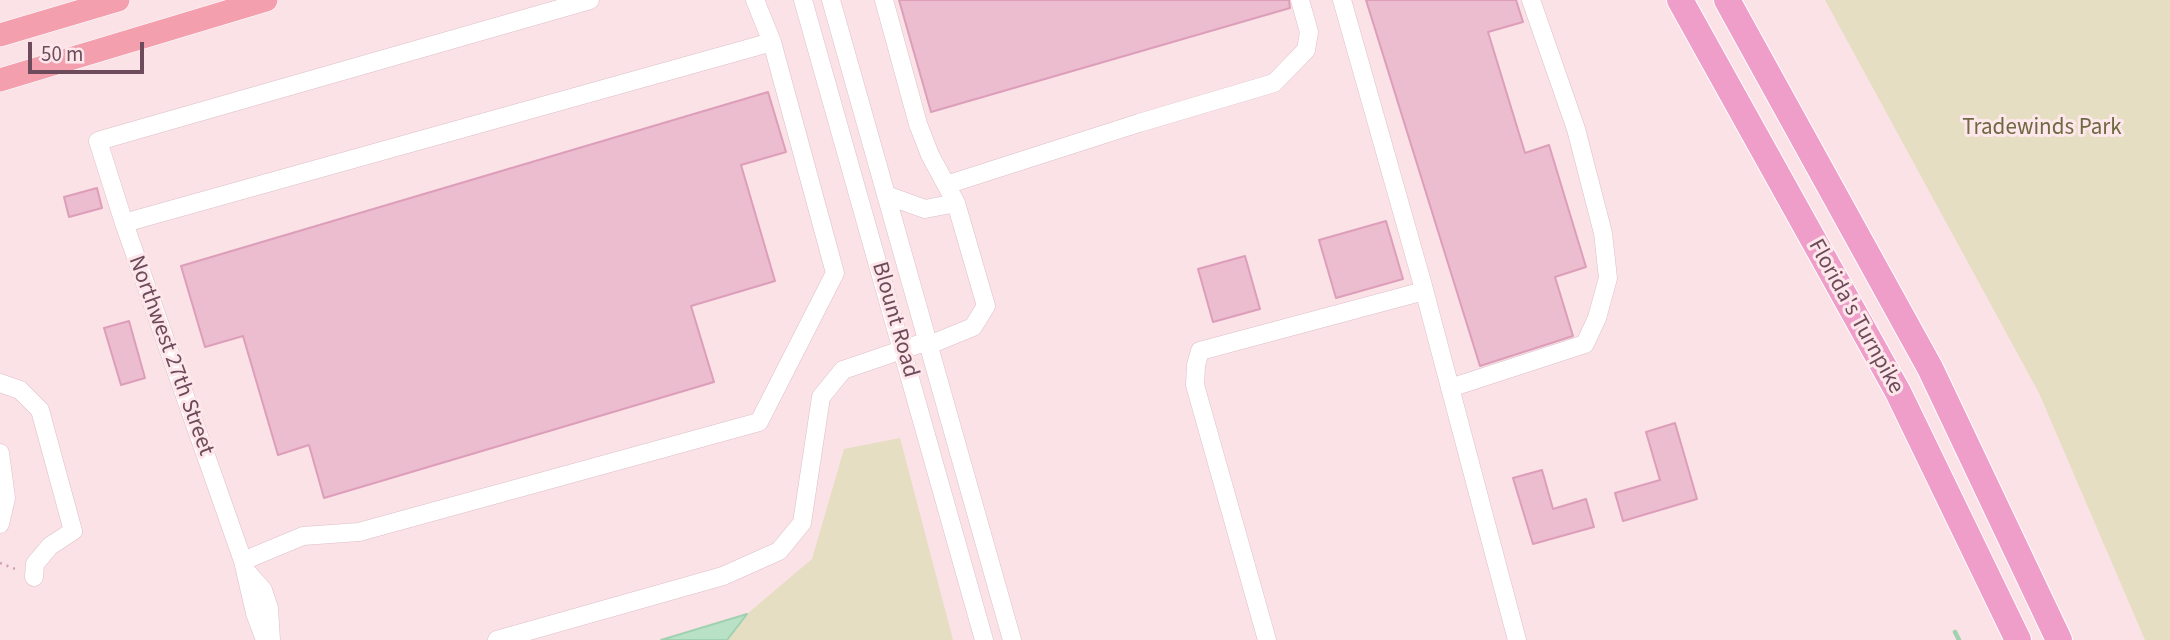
<!DOCTYPE html>
<style>
body{margin:0}
#map{position:relative;width:2170px;height:640px;overflow:hidden;background:#fae2e6;font-family:"Source Sans 3",sans-serif}
canvas{display:block}
.scale{position:absolute;left:28px;top:42px;width:116px;height:32px;box-sizing:border-box;border:4px solid #6e4b5b;border-top:0;padding-left:9px;font-size:21px;line-height:24px;white-space:nowrap;color:#6e4b5b;-webkit-text-stroke:5px #fde7eb;paint-order:stroke}
</style>
<div id="map">
<canvas width="2170" height="640"></canvas>
<div class="scale">50 m</div>
</div>
<script>
const context = document.querySelector('canvas').getContext('2d');
context.lineJoin = 'round';
function paint(path, color) { context.fillStyle = color; context.fill(path, 'evenodd'); }
const shape = rows => new Path2D(rows.map(r => 'M' + r).join(''));
function stroke(path, color, width, dash) { context.strokeStyle = color; context.lineWidth = width; context.lineCap = dash ? 'butt' : 'round'; context.setLineDash(dash || []); context.stroke(path); }
function drawText(font, color, halo, rows, align = 'center') {
  context.font = font + ' "Source Sans 3",sans-serif'; context.lineWidth = 6; context.setLineDash([]); context.textBaseline = 'middle'; context.strokeStyle = halo; context.fillStyle = color; for (const [text, x, y, turn = 0] of rows) {
    context.save(); context.translate(x, y); context.rotate((+turn || 0) * Math.PI / 180); context.textAlign = isNaN(turn) ? turn : align; if (halo) context.strokeText(text, 0, 0); context.fillText(text, 0, 0); context.restore();
  }
}
const green = shape([
 [1825,0,2170,0,2170,640,2145,640,2039,393],
 [900,438,953,640,727,640,747,614,812,559,844,449]
]);
const water = shape([
 [747,614,727,640,661,640,747,614]
]);
const stream = shape([
 [1955,632,1959,640]
]);
const building = shape([
 [899,0,1289,0,1290,8,931,112,899,0],
 [1366,0,1516,0,1523,22,1488,32,1525,153,1549,145,1586,267,1555,277,1573,336,1480,366,1366,0],
 [768,92,786,152,741,165,775,281,691,306,714,382,324,498,309,445,278,455,243,336,205,347,181,266,768,92],
 [97,188,102,208,69,217,64,197,97,188],
 [1386,221,1403,279,1336,298,1319,240,1386,221],
 [1245,256,1260,309,1213,322,1198,269,1245,256],
 [129,321,145,378,121,385,104,328,129,321],
 [1675,423,1697,499,1623,521,1615,493,1660,480,1646,432,1675,423],
 [1542,470,1553,509,1586,499,1594,527,1533,544,1513,478,1542,470]
]);
const path = shape([
 [0,563,18,570]
]);
const minor = shape([
 [803,0,984,640],
 [831,0,1012,640],
 [884,0,918,124,930,155,956,203,986,306,973,327,929,345],
 [1342,0,1422,282,1517,640],
 [946,185,1139,123,1274,83,1306,50,1309,32,1300,0],
 [886,195,925,209,956,203],
 [124,223,772,42,755,0],
 [0,383,20,390,40,410,73,531,50,546,35,564,34,577],
 [1450,388,1585,344,1597,318,1608,278,1603,233,1576,129,1531,0],
 [0,453,6,498,0,524],
 [243,561,303,536,359,532,759,422,835,273,772,42],
 [247,572,263,590,269,608,271,640],
 [265,640,255,613,243,561,124,223,98,141,590,0],
 [497,640,723,576,779,551,802,523,821,397,843,370,928,341],
 [1267,640,1195,385,1196,365,1200,351,1424,291]
]);
const major = shape([
 [0,35,118,0],
 [0,80,266,0]
]);
const highway = shape([
 [1680,0,1898,392,2018,640],
 [1727,0,1930,368,2059,640]
]);
const parkNames = [
 ["Tradewinds Park",2042,129]
];
const streetNames = [
 ["Florida's Turnpike",1855,317,61],
 ["Blount Road",894,320,74],
 ["Northwest 27th Street",170,356,70]
];
paint(green, '#e5dec2');
paint(water, '#b9e1c6');
stroke(water, '#a0d1b1', 2);
stroke(stream, '#a0d1b1', 4.5);
paint(building, '#ecbccf');
stroke(building, '#dd9eb9', 2);
stroke(minor, '#ddbfc9', 19);
stroke(major, '#fff', 24);
stroke(highway, '#fff', 28);
stroke(path, '#d0a0b4', 2.5, [2, 5]);
stroke(minor, '#fff', 18);
stroke(major, '#f39fae', 23);
stroke(highway, '#ef9ec9', 26);
drawText('23px', '#6e6941', '#fde7eb', parkNames);
drawText('23px', '#6e4b5b', '#fde7eb', streetNames);
</script>
